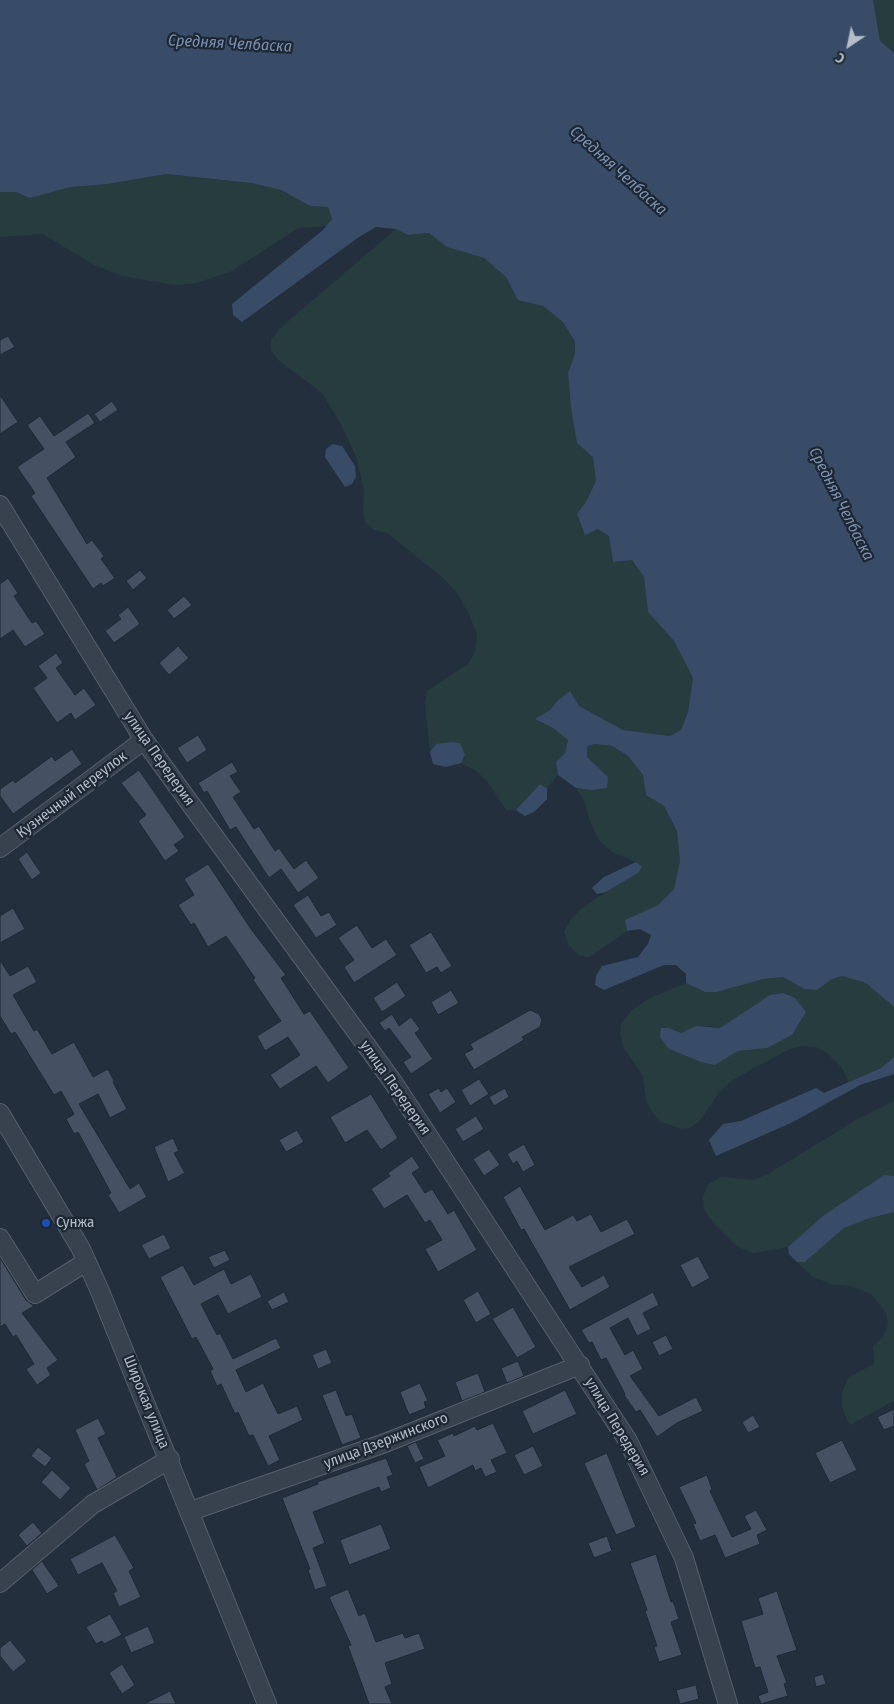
<!DOCTYPE html>
<meta charset="utf-8">
<style>
body{margin:0}
#map{position:relative;width:894px;height:1704px;overflow:hidden;background:#242f3e;font-family:"Fira Sans Condensed",sans-serif}
canvas{display:block}
.north{position:absolute;left:824px;top:20px;width:50px;height:50px;-webkit-text-stroke:4px #1d2633;paint-order:stroke;rotate:214deg;font-size:14px;font-weight:700;line-height:20px;text-align:center;color:#b4bcc9}
.north::after{content:'';display:block;margin:auto;width:18px;height:22px;background:#b4bcc9;clip-path:polygon(50% 0,100% 100%,50% 72%,0 100%)}
</style>
<div id="map">
<canvas width="894" height="1704"></canvas>
<div class="north">С</div>
</div>
<script>
const context = document.querySelector('canvas').getContext('2d');
context.lineJoin = 'round';
function paint(path, color) { context.fillStyle = color; context.fill(path, 'evenodd'); }
const shape = rows => new Path2D(rows.map(r => 'M' + r).join(''));
function stroke(path, color, width, dash) { context.strokeStyle = color; context.lineWidth = width; context.lineCap = dash ? 'butt' : 'round'; context.setLineDash(dash || []); context.stroke(path); }
function drawText(font, color, halo, rows, align = 'center') {
  context.font = font + ' "Fira Sans Condensed",sans-serif'; context.lineWidth = 4.5; context.setLineDash([]); context.textBaseline = 'middle'; context.strokeStyle = halo; context.fillStyle = color; for (const [text, x, y, turn = 0] of rows) {
    context.save(); context.translate(x, y); context.rotate((+turn || 0) * Math.PI / 180); context.textAlign = isNaN(turn) ? turn : align; if (halo) context.strokeText(text, 0, 0); context.fillText(text, 0, 0); context.restore();
  }
}
const green = shape([
 [873,0,894,0,894,53,880,41],
 [166,174,251,183,281,190,310,206,328,207,332,219,327,226,298,228,232,271,196,283,176,285,122,276,94,265,43,234,0,237,0,192,16,192,30,198,71,187,108,184],
 [396,229,408,235,429,233,447,247,484,258,506,277,518,299,543,306,563,322,575,342,575,353,568,373,593,457,596,481,587,500,577,514,609,536,613,562,632,559,644,577,648,612,674,641,693,678,688,712,681,730,670,736,623,730,578,706,570,692,557,701,550,710,535,720,553,728,568,740,565,753,556,762,558,775,547,788,540,784,516,810,506,810,487,781,476,771,461,763,465,755,436,744,430,752,425,704,427,691,468,664,475,652,477,635,469,614,458,594,441,576,387,533,374,530,365,522,363,510,364,491,357,459,342,426,322,393,278,360,271,350,271,340,279,329],
 [595,744,612,746,628,756,643,775,646,795,664,806,677,831,680,861,674,889,658,905,626,920,627,931,588,958,579,955,569,946,564,932,571,919,581,909,606,892,638,873,642,868,636,862,612,852,598,839,589,819,585,803,576,788,591,790,608,777,587,757,587,746],
 [842,976,866,983,894,1007,894,1057,881,1068,849,1082,842,1068,826,1052,816,1047,804,1046,790,1049,734,1079,719,1092,702,1118,692,1127,682,1129,661,1122,652,1112,646,1101,643,1076,624,1048,620,1035,621,1023,632,1010,648,999,686,983,705,992,717,992,763,979,783,977,804,989,817,990,832,979],
 [758,1003,806,1012,792,1035,767,1048,738,1051,715,1064,701,1062,669,1049,669,1028,681,1033,708,1026,720,1028],
 [894,1101,894,1176,884,1175,824,1215,788,1247,753,1253,738,1247,713,1222,704,1209,703,1196,709,1184,721,1177,753,1180,768,1174,858,1119],
 [894,1212,894,1401,850,1425,842,1408,842,1392,849,1377,874,1364,873,1346,883,1337,888,1324,886,1312,871,1294,851,1286,831,1284,813,1277,797,1262,805,1262,844,1228,867,1219]
]);
const water = shape([
 [0,0,873,0,880,41,894,53,894,1007,866,983,842,976,832,979,817,990,804,989,783,977,763,979,717,992,705,992,686,983,686,974,676,965,664,965,604,990,595,985,596,976,602,966,638,957,648,944,651,935,640,929,627,931,625,920,658,905,674,889,680,861,677,831,664,806,646,795,643,775,628,756,612,746,595,744,587,746,587,757,608,777,607,788,591,790,576,788,558,775,556,762,565,753,568,740,553,728,535,719,550,710,557,701,570,691,579,706,623,730,670,736,681,730,688,712,693,678,674,641,648,612,644,577,632,560,613,562,609,536,598,529,585,535,577,514,587,500,596,481,593,457,577,443,571,407,568,373,575,353,575,342,563,322,543,306,518,300,506,277,484,258,447,247,429,233,408,235,396,229,376,227,359,237,242,322,233,315,232,304,323,230,332,219,328,207,310,206,281,190,251,183,166,174,108,184,71,187,30,198,16,192,0,192],
 [333,444,342,446,355,466,356,477,352,484,345,487,325,457,326,449],
 [451,742,460,743,465,755,461,763,446,767,433,764,430,752,436,744],
 [540,784,547,788,547,799,534,812,525,816,516,810],
 [636,862,642,867,638,873,606,892,597,894,592,888,604,877],
 [783,993,795,998,806,1012,792,1035,767,1048,738,1051,715,1065,701,1062,669,1049,660,1037,661,1028,669,1028,681,1033,696,1026,720,1028,770,995],
 [894,1057,894,1074,860,1085,793,1122,716,1156,709,1140,723,1124,741,1121,816,1088,824,1093,881,1068],
 [884,1175,894,1176,894,1212,867,1219,844,1228,805,1262,797,1262,789,1254,788,1247,824,1215]
]);
const building = shape([
 [8,336,15,347,0,355,0,340,8,336],
 [0,395,18,422,0,434,0,395],
 [112,401,118,410,100,422,94,414,112,401],
 [88,413,95,423,66,442,76,457,47,478,87,544,92,540,104,556,101,559,115,578,103,586,101,583,93,589,31,496,35,493,17,467,44,449,27,425,40,416,54,436,88,413],
 [140,570,147,578,133,590,126,581,140,570],
 [8,578,18,593,14,596,32,623,36,621,45,634,25,647,13,630,0,639,0,584,8,578],
 [184,596,192,605,174,619,167,610,184,596],
 [128,607,140,624,114,643,105,631,121,619,118,615,128,607],
 [178,646,189,658,169,675,159,663,178,646],
 [56,653,63,663,56,668,75,695,84,688,96,705,75,720,71,713,57,723,33,688,47,678,38,666,56,653],
 [198,735,207,750,187,763,177,748,198,735],
 [72,749,82,764,13,814,0,796,0,789,13,780,15,783,52,756,55,761,72,749],
 [232,762,238,772,230,776,241,792,233,797,254,829,259,826,275,851,279,848,294,869,306,860,319,878,298,893,281,869,269,878,236,827,230,830,207,791,204,793,198,783,232,762],
 [139,770,185,837,174,845,179,851,165,861,138,821,146,815,121,783,139,770],
 [27,852,41,873,32,880,18,859,27,852],
 [208,864,251,929,286,975,281,978,304,1014,310,1011,349,1068,328,1083,316,1066,280,1089,270,1075,300,1055,288,1037,265,1051,257,1036,281,1021,253,980,255,978,226,936,208,947,194,923,191,925,178,905,194,895,184,879,208,864],
 [308,895,321,916,329,912,337,925,316,938,293,905,308,895],
 [13,908,25,929,0,943,0,916,13,908],
 [357,925,372,948,386,939,397,955,354,983,344,967,354,960,338,938,357,925],
 [431,932,452,966,441,973,437,967,426,973,409,945,431,932],
 [0,960,10,976,28,966,37,982,13,995,34,1031,37,1029,52,1054,74,1042,93,1077,108,1069,114,1081,113,1082,127,1109,110,1118,98,1094,79,1104,130,1189,139,1183,147,1197,119,1213,108,1195,111,1193,78,1132,74,1134,66,1119,74,1114,61,1091,54,1095,15,1032,11,1034,0,1016,0,960],
 [397,982,406,996,382,1012,373,998,397,982],
 [451,990,459,1003,438,1015,431,1002,451,990],
 [530,1010,539,1014,542,1020,540,1027,522,1037,524,1040,474,1070,464,1054,473,1049,470,1044,530,1010],
 [392,1014,399,1026,411,1017,420,1029,415,1033,433,1059,411,1074,403,1062,411,1057,389,1028,385,1031,379,1023,392,1014],
 [479,1079,489,1094,470,1106,461,1090,479,1079],
 [439,1088,441,1092,447,1088,456,1102,440,1113,428,1094,439,1088],
 [505,1088,509,1097,494,1106,489,1097,505,1088],
 [371,1094,398,1138,381,1150,367,1130,345,1143,330,1117,371,1094],
 [476,1116,484,1129,463,1142,455,1129,476,1116],
 [297,1130,304,1142,286,1152,279,1140,297,1130],
 [173,1138,179,1151,174,1153,185,1173,168,1182,154,1147,173,1138],
 [524,1144,535,1165,523,1172,517,1161,513,1164,507,1154,524,1144],
 [489,1149,500,1165,484,1176,473,1159,489,1149],
 [412,1156,420,1168,412,1173,425,1193,432,1189,448,1214,454,1210,477,1250,438,1272,425,1249,442,1240,430,1220,425,1223,407,1195,384,1209,371,1189,390,1176,388,1173,412,1156],
 [520,1186,545,1230,573,1215,577,1221,591,1214,601,1232,627,1219,635,1234,569,1267,582,1287,604,1275,610,1287,570,1310,524,1229,521,1230,503,1197,520,1186],
 [164,1234,171,1248,149,1259,141,1245,164,1234],
 [225,1250,230,1260,214,1268,208,1257,225,1250],
 [698,1256,710,1278,692,1288,680,1265,698,1256],
 [0,1258,26,1300,34,1306,22,1313,58,1360,47,1368,51,1375,37,1385,26,1369,34,1364,16,1335,13,1337,5,1324,0,1327,0,1258],
 [183,1265,194,1285,224,1269,231,1284,251,1274,262,1297,228,1314,218,1295,201,1304,217,1335,220,1333,233,1359,276,1338,281,1348,236,1370,246,1392,263,1383,278,1414,297,1406,303,1420,269,1436,280,1460,268,1466,253,1435,249,1436,238,1412,235,1414,221,1384,217,1386,210,1371,213,1369,196,1337,192,1339,160,1277,183,1265],
 [478,1291,491,1314,476,1323,463,1300,478,1291],
 [284,1292,289,1302,272,1310,267,1301,284,1292],
 [653,1292,659,1305,643,1313,651,1329,637,1336,628,1318,610,1328,625,1355,633,1350,643,1369,630,1376,659,1416,696,1397,703,1411,677,1423,657,1437,640,1410,636,1412,624,1395,625,1394,606,1358,601,1360,592,1342,589,1343,581,1330,653,1292],
 [513,1307,536,1347,517,1358,492,1319,513,1307],
 [666,1335,673,1349,659,1356,652,1342,666,1335],
 [326,1349,332,1363,318,1369,312,1355,326,1349],
 [518,1361,524,1376,507,1383,501,1368,518,1361],
 [478,1373,485,1392,462,1401,455,1382,478,1373],
 [420,1383,428,1401,424,1402,426,1408,409,1415,400,1392,420,1383],
 [336,1390,346,1416,352,1414,361,1438,342,1445,322,1395,336,1390],
 [565,1390,577,1414,533,1434,522,1411,565,1390],
 [894,1409,894,1426,884,1430,877,1417,894,1409],
 [753,1415,760,1427,748,1433,742,1422,753,1415],
 [98,1418,106,1434,98,1438,117,1477,97,1490,84,1464,89,1461,75,1430,98,1418],
 [493,1423,507,1453,491,1460,497,1472,485,1477,481,1468,475,1471,473,1465,428,1488,419,1467,445,1456,437,1440,453,1433,454,1436,475,1426,477,1430,493,1423],
 [842,1440,857,1470,830,1483,815,1453,842,1440],
 [416,1442,424,1459,415,1463,407,1446,416,1442],
 [533,1446,543,1466,524,1475,514,1455,533,1446],
 [38,1447,52,1458,45,1467,31,1456,38,1447],
 [607,1453,636,1527,616,1535,584,1463,607,1453],
 [386,1458,393,1475,387,1477,391,1488,381,1492,379,1487,313,1512,325,1543,313,1548,327,1586,315,1590,308,1570,310,1569,282,1498,318,1484,317,1482,386,1458],
 [52,1470,71,1488,60,1500,41,1482,52,1470],
 [707,1475,712,1489,710,1491,732,1537,751,1529,744,1516,756,1510,767,1530,757,1535,760,1544,725,1558,715,1535,700,1541,693,1524,696,1523,679,1487,707,1475],
 [33,1522,42,1533,27,1546,18,1535,33,1522],
 [381,1524,391,1549,349,1565,340,1540,381,1524],
 [115,1535,134,1568,129,1571,141,1597,119,1607,113,1593,117,1591,102,1563,78,1575,70,1559,115,1535],
 [607,1536,612,1551,594,1558,588,1543,607,1536],
 [656,1554,671,1602,673,1601,679,1619,671,1622,682,1655,659,1662,654,1647,657,1646,645,1611,647,1610,630,1563,656,1554],
 [42,1561,59,1586,47,1594,32,1570,42,1561],
 [348,1589,359,1616,365,1613,376,1642,403,1633,405,1638,419,1633,425,1649,385,1663,392,1684,385,1687,392,1704,369,1704,348,1646,351,1645,329,1597,348,1589],
 [777,1591,797,1650,777,1656,787,1683,784,1684,788,1696,761,1704,758,1696,768,1692,760,1667,755,1668,741,1621,763,1614,758,1598,777,1591],
 [110,1614,122,1635,104,1644,102,1641,96,1644,86,1627,110,1614],
 [148,1626,155,1643,131,1653,124,1637,148,1626],
 [10,1640,27,1661,13,1672,0,1656,0,1648,10,1640],
 [122,1664,135,1685,122,1694,109,1673,122,1664],
 [823,1674,826,1684,816,1687,814,1677,823,1674],
 [696,1685,699,1699,680,1704,676,1690,696,1685],
 [170,1691,176,1704,144,1704,170,1691]
]);
const minor = shape([
 [0,505,144,740,393,1082,628,1441,684,1558,728,1704],
 [0,848,144,740],
 [0,1113,81,1249,99,1289,267,1704],
 [0,1238,35,1294,86,1262],
 [191,1511,385,1443,580,1365],
 [0,1583,93,1504,170,1459]
]);
const markers = [
 [46,1223,5,"#1a4fb4"]
];
const streetNames = [
 ["улица Передерия",159,759,55],
 ["Кузнечный переулок",72,795,-37],
 ["улица Передерия",395,1088,55],
 ["Широкая улица",146,1402,68],
 ["улица Передерия",617,1427,59],
 ["улица Дзержинского",386,1441,-21]
];
const poiNames = [
 ["Сунжа",56,1223]
];
const waterNames = [
 ["Средняя Челбаска",230,44,3],
 ["Средняя Челбаска",618,171,42],
 ["Средняя Челбаска",841,504,63]
];
paint(green, '#263c3f');
paint(water, '#394c67');
paint(building, '#455162');
stroke(building, '#1f2835', 1);
stroke(minor, '#565f6c', 20);
stroke(minor, '#38414e', 18);
for (const [x, y, r, color] of markers) { const dot = new Path2D(); dot.arc(x, y, r, 0, 2 * Math.PI); context.fillStyle = color; context.fill(dot); stroke(dot, '#1d2633', 2); }
drawText('15px', '#b4bcc9', '#1d2633', streetNames);
drawText('15px', '#b4bcc9', '#1d2633', poiNames, 'left');
drawText('italic 16px', '#7c92b1', '#1d2633', waterNames);
</script>
